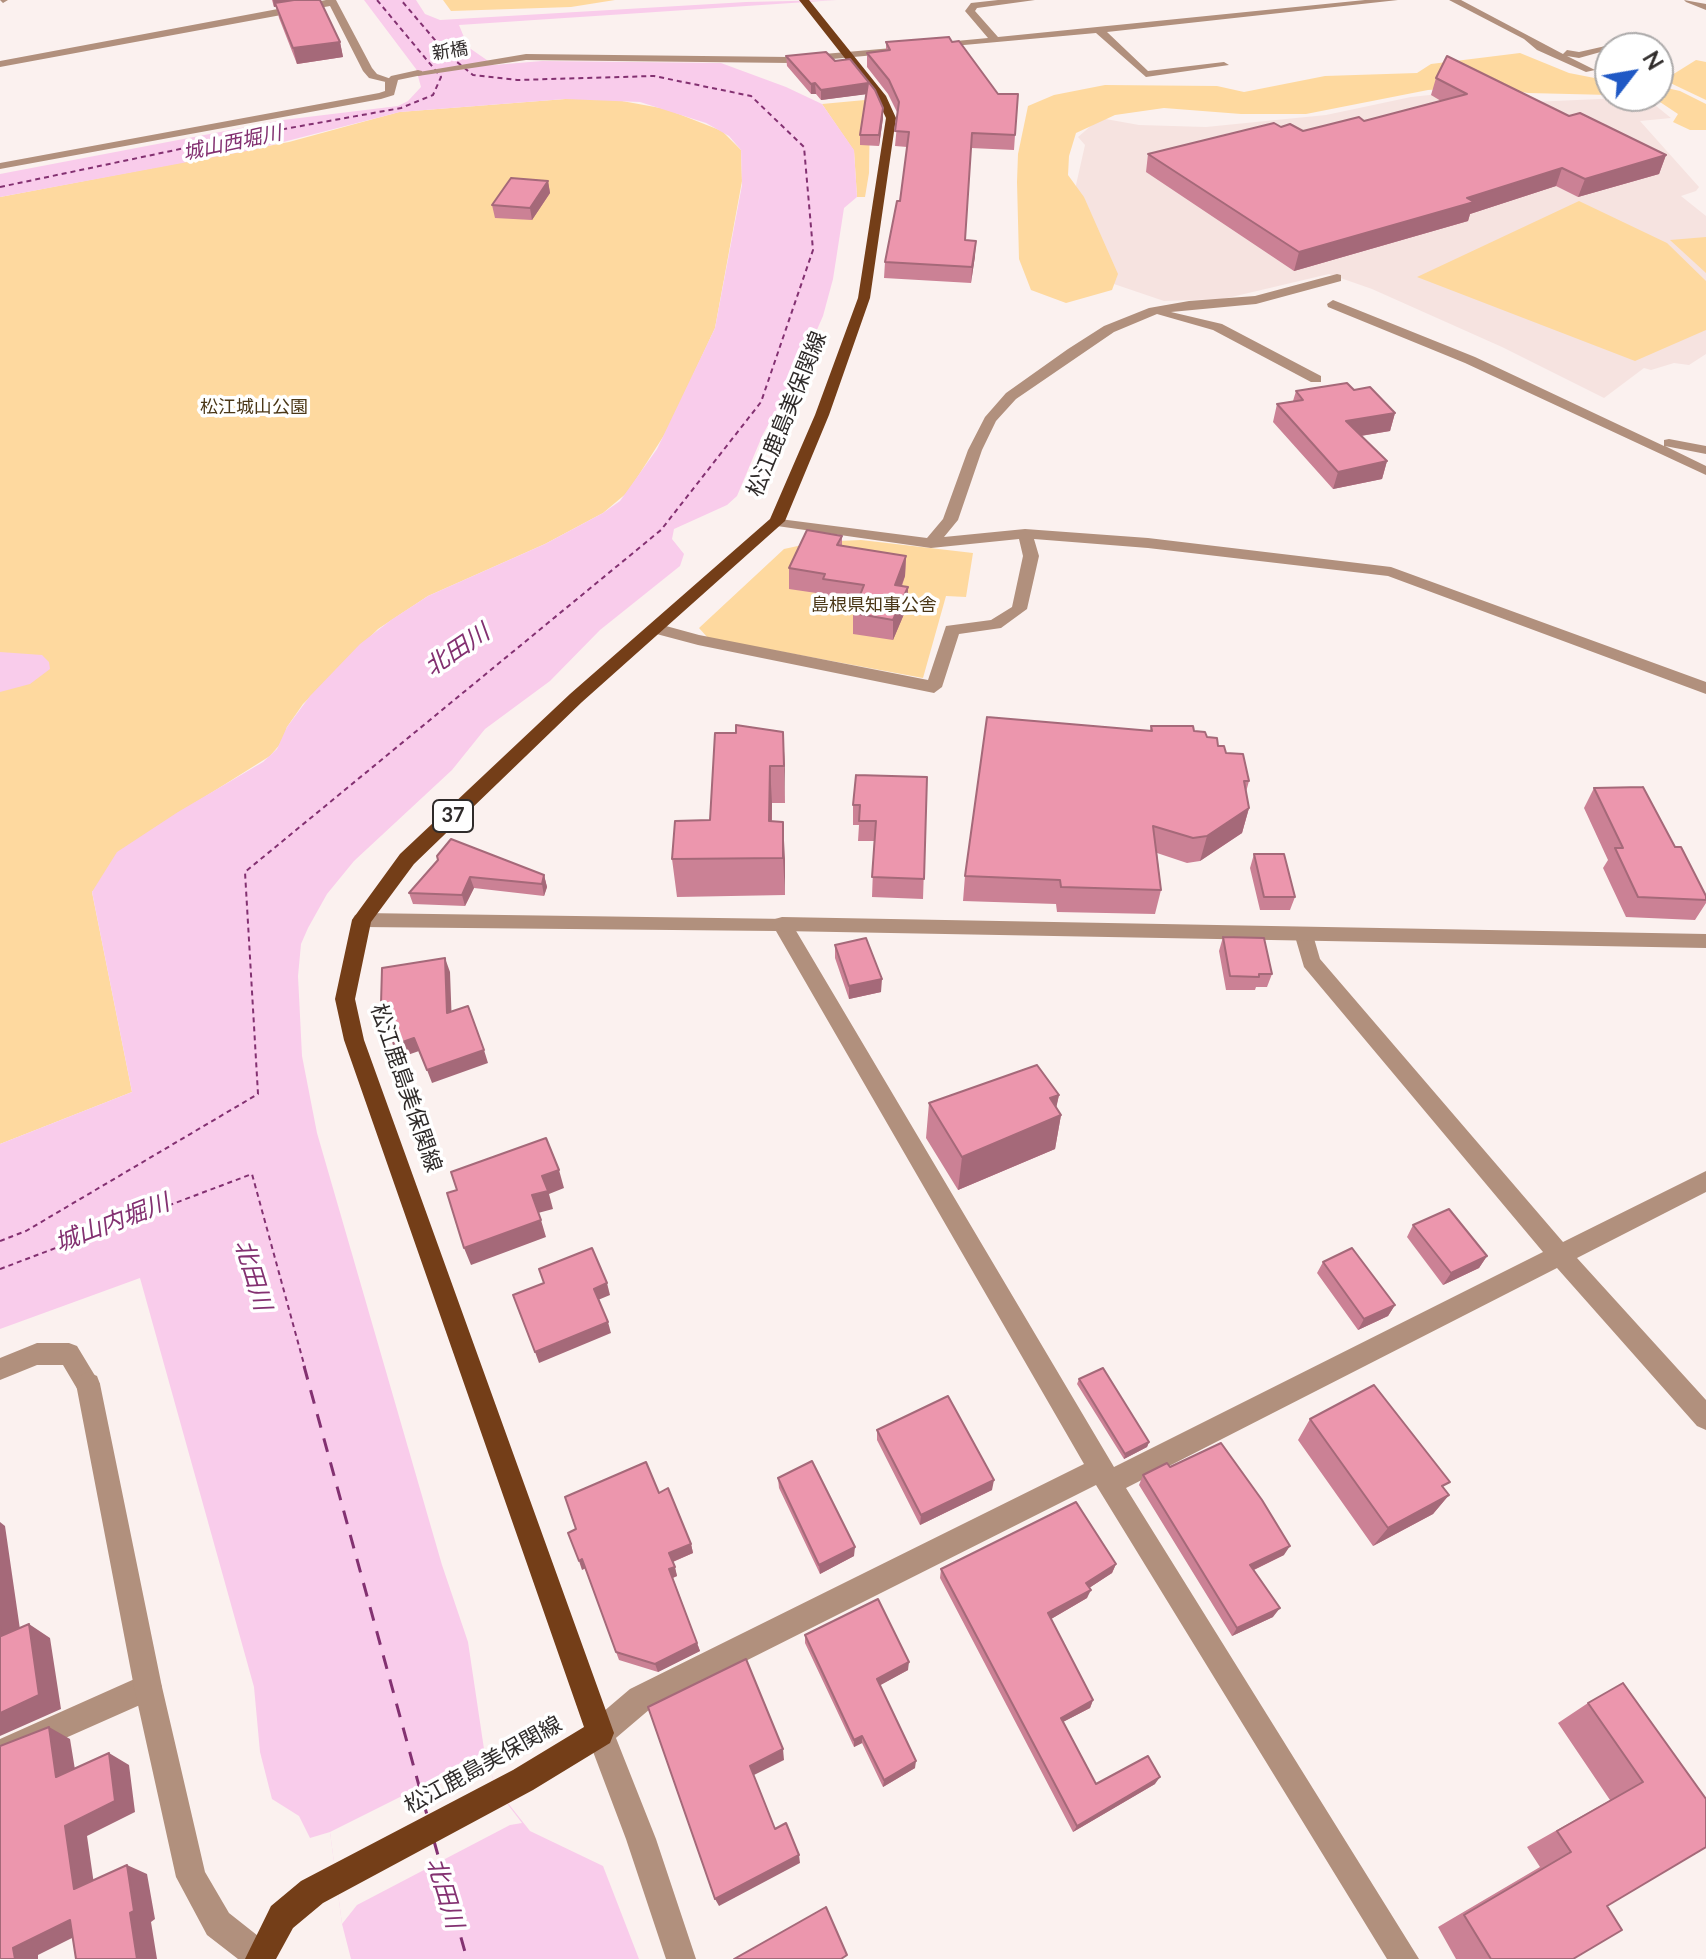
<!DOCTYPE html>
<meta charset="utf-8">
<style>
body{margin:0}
#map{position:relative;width:1706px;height:1959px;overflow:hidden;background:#fbf1ef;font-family:Lato,sans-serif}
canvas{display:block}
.north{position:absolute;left:1594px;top:32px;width:80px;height:80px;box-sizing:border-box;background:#fff;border:2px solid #acaaaa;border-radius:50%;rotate:59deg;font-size:22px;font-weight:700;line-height:32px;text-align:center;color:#2f2b2a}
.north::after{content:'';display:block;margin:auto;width:28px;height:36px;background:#2059c5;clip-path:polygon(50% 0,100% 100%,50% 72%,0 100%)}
</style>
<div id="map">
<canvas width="1706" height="1959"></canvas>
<div class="north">N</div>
</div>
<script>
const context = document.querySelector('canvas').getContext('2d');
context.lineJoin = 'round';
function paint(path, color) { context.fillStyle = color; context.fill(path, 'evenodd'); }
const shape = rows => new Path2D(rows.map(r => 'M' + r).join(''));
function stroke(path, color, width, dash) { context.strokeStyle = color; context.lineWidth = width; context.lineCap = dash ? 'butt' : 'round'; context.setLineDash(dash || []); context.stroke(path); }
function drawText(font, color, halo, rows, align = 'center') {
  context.font = font + ' Lato,"Noto Sans JP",sans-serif'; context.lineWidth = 7; context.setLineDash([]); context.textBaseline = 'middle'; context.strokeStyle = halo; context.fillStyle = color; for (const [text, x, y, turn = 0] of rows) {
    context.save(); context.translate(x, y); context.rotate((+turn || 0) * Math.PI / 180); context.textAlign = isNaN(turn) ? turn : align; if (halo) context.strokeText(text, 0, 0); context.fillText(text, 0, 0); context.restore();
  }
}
const built = shape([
 [1485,89,1532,102,1645,97,1671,118,1640,121,1699,187,1696,191,1681,196,1706,216,1706,354,1689,365,1674,363,1651,370,1644,368,1604,398,1502,347,1372,289,1329,274,1223,299,1164,301,1058,265,1085,145,1078,137,1100,118,1139,125,1206,127,1326,115,1411,97]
]);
const green = shape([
 [443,0,615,0,571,7,451,11],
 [1520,53,1569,73,1610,81,1610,95,1528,93,1489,86,1428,90,1306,114,1241,114,1164,108,1115,115,1076,133,1069,156,1068,175,1084,197,1118,274,1112,290,1066,303,1031,290,1019,259,1017,182,1018,154,1028,106,1054,95,1105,85,1217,86,1244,92,1325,76,1417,73,1431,64],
 [1696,60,1706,62,1706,100,1664,80],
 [1658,86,1680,91,1706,104,1706,130,1690,130,1673,122,1678,114,1660,102,1642,96,1658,96],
 [565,99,611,99,666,109,722,131,741,150,742,181,715,328,668,429,628,492,603,513,545,544,428,596,378,629,303,704,287,727,282,742,270,756,152,830,92,892,132,1092,0,1144,0,197,289,142,399,112],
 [865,100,870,110,869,173,865,197,857,197,854,151,822,104],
 [1579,201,1667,243,1706,281,1706,330,1635,361,1417,277],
 [1706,237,1706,273,1670,240],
 [861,540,973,553,966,597,946,596,923,678,708,638,699,628,784,549,816,542]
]);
const water = shape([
 [364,0,416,0,425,14,440,20,746,2,837,0,459,25,468,47,494,65,542,61,721,63,786,87,822,104,854,150,857,197,844,208,833,279,823,316,798,373,763,434,737,496,727,505,674,529,672,539,684,554,680,566,600,630,550,681,485,729,452,770,354,861,327,894,308,928,301,944,298,976,302,1056,317,1133,442,1565,468,1642,484,1749,496,1788,530,1831,603,1866,639,1959,351,1959,342,1924,330,1832,310,1838,299,1816,272,1799,260,1752,254,1687,140,1278,0,1329,0,1144,132,1092,92,892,117,852,178,812,263,762,277,749,287,727,310,696,360,644,391,620,428,596,545,544,603,513,620,501,657,449,715,328,742,185,741,150,729,136,706,123,640,102,565,99,400,112,252,150,0,197,0,174,283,120,398,106,408,101,421,87,416,69],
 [0,652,42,655,49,662,50,669,30,684,0,692]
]);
const pier = shape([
 [484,1749,496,1789,522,1823,510,1825,357,1905,342,1924,330,1832,476,1759]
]);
const ferryFar1 = shape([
 [0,187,223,140,401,108,433,95,441,77,377,0],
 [0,1241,26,1231,258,1094,245,872,661,530,761,402,813,250,804,147,751,96,654,76,517,80,473,75,446,53,401,0],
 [0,1269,252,1174,305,1368]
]);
const ferry = shape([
 [304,1366,427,1815],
 [434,1841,467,1959]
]);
const minor = shape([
 [0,0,8,0,3,3,0,0],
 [326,0,336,0,372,68,377,74,394,80,394,84,369,78,363,71,330,6,0,67,0,61,326,0],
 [998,0,1035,0,977,8,975,11,998,37,1365,0,1398,0,1107,32,1148,71,1224,62,1229,65,1146,77,1096,33,931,48,931,44,935,43,988,38,965,11,971,3,998,0],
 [1449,0,1461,0,1563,54,1567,50,1579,52,1610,45,1615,48,1579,58,1567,56,1595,70,1586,72,1537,50,1524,39,1449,0],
 [1684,0,1706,4,1706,10,1686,2,1684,0],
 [892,48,897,51,896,53,790,63,526,60,418,76,413,73,526,54,790,57,892,48],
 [1337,274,1341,275,1341,281,1256,304,1171,312,1222,324,1321,376,1321,382,1311,382,1213,330,1157,314,1114,332,1016,399,996,421,982,450,958,520,944,537,1025,529,1148,538,1391,567,1706,682,1706,694,1388,576,1148,548,1034,539,1039,556,1027,609,1001,628,959,634,942,687,934,693,698,645,649,632,647,628,655,623,699,635,928,680,946,626,991,620,1012,607,1023,556,1019,539,931,548,777,526,769,521,772,518,927,538,943,519,968,450,985,417,1006,393,1068,349,1104,326,1149,308,1189,301,1255,296,1337,274],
 [1333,300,1475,357,1664,446,1664,440,1669,439,1706,446,1706,454,1665,446,1706,466,1706,475,1465,363,1328,307,1327,304,1333,300],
 [362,913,789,919,1114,1467,1543,1252,1304,967,1294,933,1297,928,1311,928,1320,959,1563,1242,1706,1171,1706,1192,1577,1258,1706,1400,1706,1430,1697,1426,1557,1268,1126,1488,1419,1959,1387,1959,1096,1485,650,1709,610,1743,600,1747,590,1743,586,1733,590,1723,630,1689,1084,1464,776,931,362,927,355,925,352,920,355,915,362,913],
 [37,1343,69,1343,77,1346,100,1384,97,1392,88,1396,79,1392,63,1365,37,1365,0,1380,0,1358,37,1343],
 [148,1673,158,1677,162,1687,158,1697,0,1767,0,1739,148,1673]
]);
const tertiary = shape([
 [418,70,422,71,422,75,398,80,394,95,381,99,0,169,0,163,379,93,385,91,385,82,391,76,418,70],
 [782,917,1706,934,1706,948,782,931,775,929,772,924,775,919,782,917],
 [88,1372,97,1376,100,1384,162,1687,205,1872,229,1913,272,1947,276,1959,238,1959,207,1935,176,1877,134,1687,76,1384,79,1376,88,1372],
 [600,1719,610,1723,614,1733,656,1839,696,1959,666,1959,626,1839,586,1733,590,1723,600,1719]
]);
const primary = shape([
 [799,0,809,0,886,96,896,118,870,298,829,415,785,521,582,702,414,864,371,922,355,999,364,1040,614,1733,610,1743,533,1790,323,1903,293,1928,276,1959,245,1959,271,1906,301,1881,513,1770,584,1727,344,1040,335,999,352,920,400,854,570,694,770,519,815,415,858,298,886,118,877,99,799,0]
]);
const wall = shape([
 [272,0,320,0,340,42,343,57,297,64,279,18,276,6,274,7],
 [886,42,1015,135,1014,150,971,148,965,240,975,256,971,283,884,278,885,262,900,201,907,147,895,146,898,114,888,94,867,67,867,53,886,50],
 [826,52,883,108,883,118,879,146,860,145,860,135,866,94,821,100,816,94,811,94,787,66,786,56],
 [1436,78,1569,116,1666,155,1659,174,1578,197,1556,186,1470,214,1468,221,1294,271,1146,172,1148,154,1281,127,1303,131,1364,121,1441,101,1431,95],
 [548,181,550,193,532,220,495,218,492,205],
 [1354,390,1395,413,1390,431,1361,436,1387,461,1382,479,1333,489,1273,422,1277,404,1293,401,1296,391],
 [842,536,842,546,906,556,905,576,902,586,908,587,907,607,893,640,853,634,853,613,856,605,824,599,823,594,789,589,789,568],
 [1151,726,1194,731,1207,737,1226,753,1249,781,1246,792,1249,808,1242,833,1200,861,1187,863,1157,853,1161,890,1155,914,1057,912,1056,904,963,901,965,876,1150,731],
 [783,732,785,803,772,803,772,822,783,822,785,895,677,897,672,859,710,820],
 [927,777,923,899,872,897,874,841,858,841,859,825,853,825,853,805],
 [1594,788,1675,847,1706,896,1706,903,1695,920,1626,917,1603,868,1608,860,1584,808],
 [1254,854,1295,897,1290,910,1260,910,1250,868],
 [438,860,544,875,547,887,544,896,474,888,465,906,413,904,409,893],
 [1223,937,1272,974,1267,987,1256,987,1255,990,1226,990,1219,951],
 [835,945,881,992,849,999,835,958],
 [1059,1095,1056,1107,1061,1115,1055,1149,958,1190,926,1138,929,1103],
 [1413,1225,1487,1256,1479,1268,1443,1285,1407,1237],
 [1323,1262,1395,1305,1388,1316,1358,1330,1317,1273],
 [1079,1379,1149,1442,1147,1447,1124,1459,1077,1384],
 [1310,1419,1444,1489,1449,1495,1433,1514,1373,1546,1298,1440],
 [877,1430,992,1490,920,1525,877,1440],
 [1170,1467,1284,1555,1254,1570,1273,1617,1232,1636,1139,1485,1143,1475],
 [778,1478,854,1556,820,1574,779,1488],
 [659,1493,691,1544,693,1553,673,1562,677,1576,673,1578,700,1651,658,1672,619,1660,585,1568,582,1570],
 [1116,1564,1112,1573,1089,1588,1087,1598,1051,1619,1093,1700,1090,1708,1063,1722,1096,1784,1155,1784,1073,1832,940,1578,941,1569],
 [805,1635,908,1670,880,1685,915,1768,883,1787,862,1743,854,1747,805,1643],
 [1588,1703,1706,1799,1607,1906,1573,1959,1456,1959,1438,1927,1540,1867,1527,1847,1610,1800,1558,1723]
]);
const shadedWall = shape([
 [273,0,310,0,274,7],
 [340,42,343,57,297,64,293,48],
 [815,83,816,94,811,94,811,84],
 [868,83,868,94,821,100,821,90],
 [883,108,883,118,879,146,879,135],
 [1666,155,1659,174,1578,197,1585,179],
 [1562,168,1556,186,1470,214,1468,221,1294,271,1299,252],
 [548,181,550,193,532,220,530,208],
 [976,241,975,256,971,283,972,267],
 [1395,413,1390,431,1341,439,1346,421],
 [1387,461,1382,479,1333,489,1338,472],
 [906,556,905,576,894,605,895,585],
 [908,587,907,607,893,640,893,620],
 [783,732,785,770,785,803,784,766],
 [770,766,772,803,771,859,769,821],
 [1249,808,1242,833,1200,861,1207,836],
 [783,822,785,859,785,895,783,858],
 [544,875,547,887,544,896,542,884],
 [470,877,474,888,465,906,462,895],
 [445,958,450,972,452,1026,447,1013],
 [882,979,881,992,849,999,849,986],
 [414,1038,419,1051,399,1058,394,1045],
 [484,1050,488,1063,432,1083,427,1070],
 [1059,1095,1054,1118,1061,1115,1055,1149,958,1190,962,1157,1050,1098],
 [559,1170,564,1188,549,1194,553,1209,538,1213,532,1195,542,1176],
 [541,1220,546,1237,471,1265,464,1248],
 [1487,1256,1479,1268,1443,1285,1451,1273],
 [607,1283,610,1295,598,1300,594,1289],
 [1395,1305,1388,1316,1358,1330,1364,1319],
 [608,1322,611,1333,539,1363,535,1352],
 [1149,1442,1147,1447,1124,1459,1125,1454],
 [994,1480,992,1490,920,1525,921,1515],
 [1449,1495,1433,1514,1373,1546,1388,1528],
 [0,1522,5,1526,23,1650,1,1636,0,1626],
 [691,1544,693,1553,672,1562,669,1553],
 [1290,1546,1284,1555,1245,1574,1250,1565],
 [855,1547,854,1556,820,1574,819,1565],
 [582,1559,586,1568,582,1570,579,1561],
 [1116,1564,1112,1573,1083,1592,1086,1583],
 [675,1567,677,1576,672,1578,669,1569],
 [1091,1590,1087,1598,1046,1622,1048,1613],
 [1280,1608,1273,1617,1232,1636,1237,1628],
 [29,1624,50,1638,61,1709,0,1736,0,1713],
 [697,1643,700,1651,658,1672,655,1664],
 [909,1662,908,1670,877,1687,877,1679],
 [1093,1700,1090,1708,1057,1725,1061,1718],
 [49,1727,70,1739,78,1788,56,1777],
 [862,1736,862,1743,854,1747,854,1740],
 [783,1749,784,1760,752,1776,750,1766],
 [109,1753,129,1765,135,1812,87,1836,96,1898,74,1889,65,1826],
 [916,1761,915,1768,883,1787,884,1780],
 [1160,1777,1155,1784,1073,1832,1077,1826],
 [799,1855,800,1863,719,1906,715,1899],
 [127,1865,147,1874,155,1919,151,1922,157,1959,137,1959,130,1913],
 [70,1920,92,1928,38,1955,38,1959,15,1959,13,1948]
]);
const building = shape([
 [294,0,320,0,340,42,293,48,275,3,294,0],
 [949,37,952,42,959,41,998,94,1018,94,1015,135,972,133,965,240,976,241,972,267,885,262,897,201,900,201,909,132,895,131,899,102,889,80,867,53,890,50,886,42,949,37],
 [826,52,835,61,850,59,875,90,883,108,879,135,860,135,868,83,821,90,815,83,811,84,786,56,826,52],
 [1447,56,1569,116,1580,113,1666,155,1585,179,1562,168,1467,198,1474,202,1299,252,1148,154,1274,123,1281,127,1290,124,1303,131,1359,117,1364,121,1467,94,1436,78,1447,56],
 [511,178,548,181,530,208,492,205,511,178],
 [1347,383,1354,390,1370,387,1395,413,1346,421,1387,461,1338,472,1277,404,1303,400,1296,391,1347,383],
 [807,530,842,536,837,545,906,556,895,585,908,587,893,620,853,613,864,585,823,579,825,574,789,568,807,530],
 [987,717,1152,731,1151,726,1193,726,1194,731,1205,732,1207,737,1217,738,1218,746,1224,746,1226,753,1243,754,1249,781,1244,781,1249,808,1207,836,1193,838,1153,826,1161,890,1061,887,1060,880,965,876,987,717],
 [736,725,783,732,784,766,770,766,769,821,783,822,783,858,672,859,675,821,710,820,715,733,736,733,736,725],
 [856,775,927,777,924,879,872,877,876,821,859,821,860,805,853,805,856,775],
 [1643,787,1675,847,1681,847,1706,896,1706,900,1638,897,1615,848,1623,848,1594,788,1643,787],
 [451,839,544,875,542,884,470,877,462,895,409,893,438,860,437,856,451,839],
 [1254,854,1284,854,1295,897,1264,897,1254,854],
 [1223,937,1264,938,1272,974,1259,974,1259,977,1230,976,1223,937],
 [866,938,882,979,849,986,835,945,866,938],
 [445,958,447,1013,468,1006,484,1050,427,1070,414,1038,394,1045,381,1004,382,968,445,958],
 [1037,1065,1059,1095,1050,1098,1061,1115,962,1157,929,1103,1037,1065],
 [546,1138,559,1170,542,1176,548,1191,532,1195,541,1220,464,1248,447,1193,457,1190,451,1172,546,1138],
 [1449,1209,1487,1256,1451,1273,1413,1225,1449,1209],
 [592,1248,607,1283,594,1289,608,1322,535,1352,513,1295,544,1283,539,1269,592,1248],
 [1352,1248,1395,1305,1364,1319,1323,1262,1352,1248],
 [1103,1368,1149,1442,1125,1454,1079,1379,1103,1368],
 [1374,1385,1450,1482,1442,1486,1449,1495,1388,1528,1310,1419,1374,1385],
 [948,1396,994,1480,921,1515,877,1430,948,1396],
 [1221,1443,1262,1500,1290,1546,1250,1565,1280,1608,1237,1628,1143,1475,1167,1463,1170,1467,1221,1443],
 [812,1461,855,1547,819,1565,778,1478,812,1461],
 [646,1462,659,1493,668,1488,691,1544,669,1553,675,1567,669,1569,697,1643,655,1664,616,1652,582,1559,579,1561,568,1533,576,1529,565,1497,646,1462],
 [1076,1502,1116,1564,1086,1583,1091,1590,1048,1613,1093,1700,1061,1718,1096,1784,1148,1756,1160,1777,1077,1826,941,1569,1076,1502],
 [878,1599,909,1662,877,1679,916,1761,884,1780,862,1736,854,1740,805,1635,878,1599],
 [29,1624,39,1695,0,1713,0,1626,1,1636,29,1624],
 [746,1659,783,1749,750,1766,775,1829,786,1823,799,1855,715,1899,648,1707,746,1659],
 [1623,1683,1706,1799,1706,1847,1607,1906,1622,1930,1573,1959,1491,1959,1464,1915,1571,1852,1557,1831,1643,1782,1588,1703,1623,1683],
 [49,1727,56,1777,109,1753,115,1801,65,1826,74,1889,127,1865,134,1911,130,1913,137,1959,76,1959,70,1920,13,1948,15,1959,0,1959,0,1746,49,1727],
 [826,1907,847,1955,841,1959,734,1959,826,1907]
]);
const farStreetnames = [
 ["新橋",450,51,-9]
];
const farParknames = [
 ["松江城山公園",254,407],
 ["島根県知事公舎",874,605]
];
const farWaternames = [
 ["城山西堀川",232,143,-12]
];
const shields = [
 [453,816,40]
];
const shieldNames = [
 ["37",453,816]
];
const streetNames = [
 ["松江鹿島美保関線",787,414,-68],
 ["松江鹿島美保関線",406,1088,71],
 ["松江鹿島美保関線",483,1765,-29]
];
const waterNames = [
 ["北田川",457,650,-34],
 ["城山内堀川",112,1223,-21],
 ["北田川",253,1275,73],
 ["北田川",445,1893,73]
];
paint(built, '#f6e3e0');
paint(green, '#fed99f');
paint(water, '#f9cceb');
paint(pier, '#fbf1ef');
stroke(ferryFar1, '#833171', 2, [5, 4]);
stroke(ferry, '#833171', 3, [14, 11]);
paint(minor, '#b1907d');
paint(tertiary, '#b1907d');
paint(primary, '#743e18');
paint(wall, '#cb8195');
paint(shadedWall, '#a56979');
paint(building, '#ec96ad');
stroke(building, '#a56979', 2);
drawText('18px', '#2f2b2a', '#fff', farStreetnames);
drawText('18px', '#4b3717', '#fff', farParknames);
drawText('italic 20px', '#833171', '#fff', farWaternames);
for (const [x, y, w] of shields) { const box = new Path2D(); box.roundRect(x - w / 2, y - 16, w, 32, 6); context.fillStyle = '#fff'; context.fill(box); stroke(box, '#2f2b2a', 2); }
drawText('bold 20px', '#2f2b2a', null, shieldNames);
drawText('22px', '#2f2b2a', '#fff', streetNames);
drawText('italic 24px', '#833171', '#fff', waterNames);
</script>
